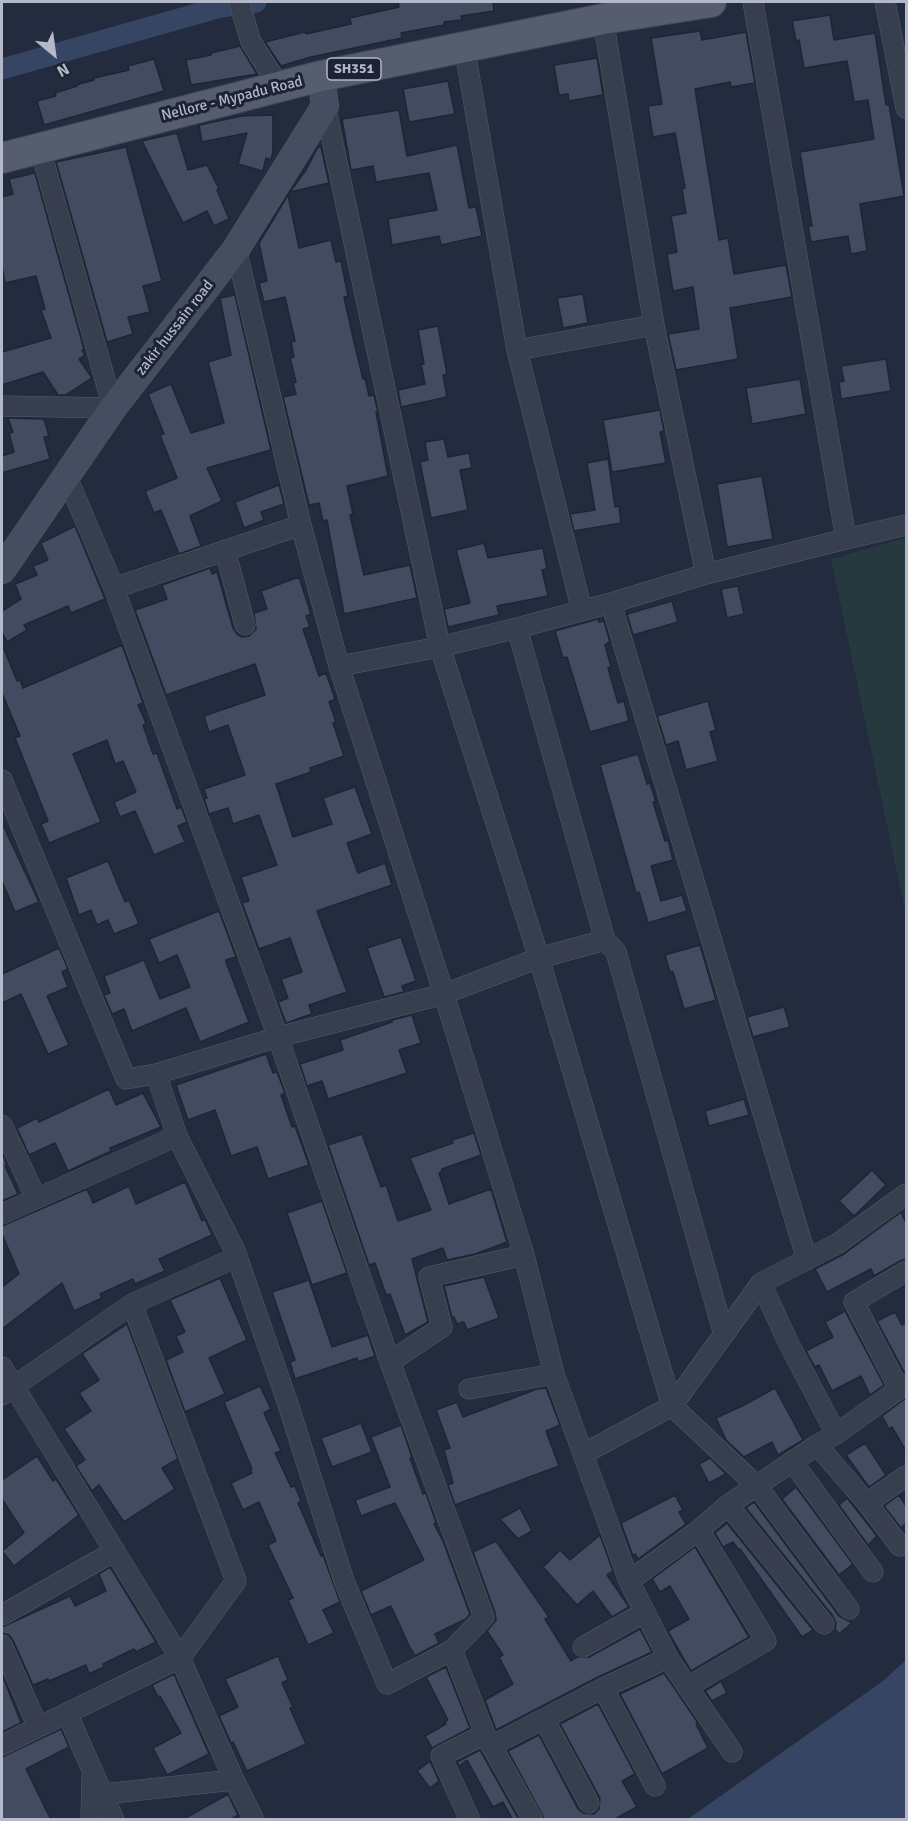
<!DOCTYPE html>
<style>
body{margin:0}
#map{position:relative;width:908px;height:1821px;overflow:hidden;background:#232c3e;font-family:Signika,sans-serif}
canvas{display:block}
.frame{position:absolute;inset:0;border:3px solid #b3b9c9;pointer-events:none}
.north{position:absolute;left:24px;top:24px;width:60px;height:60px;-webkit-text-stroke:4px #1c2333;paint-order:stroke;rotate:151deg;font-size:16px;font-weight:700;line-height:24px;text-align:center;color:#b3b9c9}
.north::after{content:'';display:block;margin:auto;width:21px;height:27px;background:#b3b9c9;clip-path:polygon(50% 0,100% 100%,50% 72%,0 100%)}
</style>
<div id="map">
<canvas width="908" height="1821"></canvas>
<div class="frame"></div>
<div class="north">N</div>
</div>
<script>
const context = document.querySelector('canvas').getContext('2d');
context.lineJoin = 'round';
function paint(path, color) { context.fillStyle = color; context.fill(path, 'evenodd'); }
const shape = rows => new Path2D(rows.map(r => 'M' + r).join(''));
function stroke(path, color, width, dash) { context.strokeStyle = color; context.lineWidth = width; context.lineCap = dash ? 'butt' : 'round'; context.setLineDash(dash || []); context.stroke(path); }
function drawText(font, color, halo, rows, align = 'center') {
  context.font = font + ' Signika,sans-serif'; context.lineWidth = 6; context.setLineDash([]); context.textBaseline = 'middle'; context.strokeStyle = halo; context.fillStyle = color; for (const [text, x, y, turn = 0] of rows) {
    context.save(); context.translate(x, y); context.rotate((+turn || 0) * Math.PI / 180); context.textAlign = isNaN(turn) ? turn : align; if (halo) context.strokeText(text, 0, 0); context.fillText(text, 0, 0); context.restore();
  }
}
const green = shape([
 [906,538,906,915,831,559]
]);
const water = shape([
 [906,1660,906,1819,688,1819,883,1681]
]);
const canal = shape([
 [2,69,221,7,256,2]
]);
const building = shape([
 [398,2,493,2,494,11,461,16,462,20,444,22,444,25,401,33,402,38,311,57,281,66,265,42,305,32,306,34,351,24,350,18,399,7,398,2],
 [830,15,834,40,875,33,886,105,889,104,904,196,860,204,867,251,851,254,848,236,811,242,808,226,812,226,800,152,874,139,868,100,854,102,847,61,804,68,799,40,796,41,792,21,830,15],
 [700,31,702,40,746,32,755,83,731,87,730,82,695,89,719,240,728,238,734,274,786,265,792,297,730,308,738,359,676,370,668,334,699,329,693,287,673,291,667,254,677,252,671,216,686,213,682,189,685,188,675,133,653,137,648,106,662,104,651,38,700,31],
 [240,46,257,74,191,85,186,60,211,55,211,53,240,46],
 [597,58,603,95,569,101,568,94,559,95,554,65,597,58],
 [154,59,164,91,44,125,37,101,56,96,55,93,77,86,76,85,94,80,94,78,129,70,128,66,154,59],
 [448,81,455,114,409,122,403,89,448,81],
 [399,110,407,156,457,145,469,208,476,207,482,236,441,245,439,236,392,245,388,219,437,210,429,173,376,182,373,166,351,170,342,119,399,110],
 [273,115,273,151,271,160,266,158,263,171,238,164,247,133,202,142,199,125,242,116,273,115],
 [177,133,188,170,207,165,219,189,217,190,229,219,214,226,207,211,183,223,142,141,177,133],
 [126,147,162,281,143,286,150,312,128,317,133,334,107,342,56,162,126,147],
 [318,147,321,147,329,183,290,192,306,170,318,147],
 [35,173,84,349,82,350,85,355,79,359,92,378,66,395,58,395,43,372,2,385,2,352,51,338,41,310,45,309,36,276,5,283,2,266,2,197,13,194,9,179,35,173],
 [288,195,299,248,331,240,336,262,341,261,348,296,344,297,354,342,363,379,365,378,369,396,374,395,378,412,376,412,388,476,347,486,353,514,350,515,364,575,410,565,417,598,344,614,327,520,323,521,319,503,309,505,283,397,296,394,293,383,296,382,290,358,294,357,291,342,295,341,285,297,264,302,259,283,267,281,259,243,288,195],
 [583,294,588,323,563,328,557,298,583,294],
 [235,295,271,450,207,468,222,501,190,516,201,546,179,554,161,510,154,513,145,491,177,478,160,435,164,434,148,394,171,384,191,433,224,423,208,362,231,355,220,298,235,295],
 [438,326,447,374,443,375,447,397,401,407,398,390,425,384,421,364,424,364,418,330,438,326],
 [886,359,891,391,841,399,839,382,844,381,841,366,886,359],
 [800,379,806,414,752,424,746,388,800,379],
 [660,410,664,431,660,432,666,463,612,472,603,420,660,410],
 [8,418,44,419,49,436,44,437,50,459,2,473,2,456,14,452,9,433,13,432,8,418],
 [444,439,448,457,469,453,472,468,460,470,468,510,431,518,420,462,428,460,425,442,444,439],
 [608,459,615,507,619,506,621,523,574,531,570,514,595,510,587,463,608,459],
 [762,476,773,539,727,547,717,484,762,476],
 [279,485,284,504,261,512,264,520,244,528,235,502,279,485],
 [75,526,105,599,71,613,68,606,24,625,27,630,7,642,2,632,2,611,21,599,15,584,37,575,33,566,48,560,41,543,75,526],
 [484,543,488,558,543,548,547,569,542,570,548,596,497,606,499,615,448,627,444,609,470,603,456,550,484,543],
 [210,568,212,574,217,572,233,628,237,634,242,637,249,636,256,629,254,613,267,609,261,591,299,577,311,614,306,616,310,627,303,629,319,676,326,673,335,699,329,702,336,722,333,723,344,756,310,768,311,772,276,784,293,837,332,824,323,798,355,787,372,834,347,843,358,873,385,863,392,885,317,911,347,992,309,1005,312,1014,286,1023,278,1002,288,998,281,979,302,972,290,938,259,949,242,903,249,901,241,877,277,865,261,821,259,815,233,824,228,808,209,814,204,799,207,798,204,789,245,775,228,725,209,732,204,716,265,695,255,664,166,695,135,610,167,599,162,585,210,568],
 [738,586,744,614,727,618,721,589,738,586],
 [672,601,678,622,633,635,627,614,672,601],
 [598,619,599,622,604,621,610,642,605,645,611,667,608,668,618,703,624,701,629,721,590,732,567,657,563,658,555,631,598,619],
 [2,644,17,681,20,680,23,688,122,645,143,703,138,705,146,723,143,725,153,754,157,753,177,809,181,807,187,822,178,826,185,842,154,855,135,811,120,817,114,802,136,792,123,761,115,764,107,740,73,754,101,822,49,843,41,824,48,821,15,738,20,736,2,693,2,644],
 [708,701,716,730,710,732,718,761,686,770,678,741,666,745,657,716,708,701],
 [638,754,647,784,650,783,656,802,653,802,665,841,668,840,673,860,651,866,661,901,682,895,687,911,648,923,639,892,636,893,600,765,638,754],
 [2,823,39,902,15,912,2,881,2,823],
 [108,861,125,902,129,900,139,924,114,934,108,920,97,925,91,910,79,915,66,878,108,861],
 [219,911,236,957,226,960,226,962,249,1022,200,1042,186,1008,132,1031,124,1009,112,1014,104,995,110,993,104,976,144,960,160,999,190,987,177,955,159,963,149,939,219,911],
 [401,937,416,981,402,986,404,992,384,997,367,948,401,937],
 [700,945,716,1000,684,1009,673,972,670,972,665,955,700,945],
 [59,948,68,969,62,972,68,987,47,996,69,1045,48,1054,21,994,2,1003,2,974,59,948],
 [784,1007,790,1027,753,1037,747,1017,784,1007],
 [412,1015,421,1043,399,1050,407,1073,328,1099,322,1081,307,1086,300,1064,343,1050,340,1040,392,1022,392,1020,412,1015],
 [266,1054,273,1073,277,1072,285,1093,281,1095,292,1127,295,1126,309,1165,268,1179,257,1147,231,1156,215,1110,188,1120,176,1085,266,1054],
 [109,1089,116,1105,143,1093,161,1127,110,1148,111,1151,68,1171,55,1143,29,1155,17,1128,37,1118,39,1122,109,1089],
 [744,1099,749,1115,709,1126,705,1111,744,1099],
 [474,1133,481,1155,442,1169,442,1171,439,1173,449,1204,491,1189,507,1242,475,1254,447,1260,443,1248,412,1259,428,1322,405,1335,390,1294,386,1295,375,1263,369,1265,328,1145,362,1134,381,1187,386,1185,398,1221,431,1210,410,1158,453,1143,452,1140,474,1133],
 [2,1152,7,1165,5,1166,18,1194,2,1201,2,1152],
 [872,1170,886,1185,854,1216,839,1201,872,1170],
 [185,1182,202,1221,205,1219,212,1235,159,1259,165,1271,135,1284,133,1279,100,1294,102,1298,74,1311,62,1283,2,1329,2,1287,19,1274,2,1234,2,1226,87,1189,93,1203,129,1186,136,1204,185,1182],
 [322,1201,347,1273,312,1285,287,1213,322,1201],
 [901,1212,906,1223,906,1259,900,1261,874,1276,871,1269,827,1292,815,1269,844,1254,901,1212],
 [484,1277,499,1318,467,1330,464,1322,457,1324,454,1317,452,1318,444,1286,484,1277],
 [220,1278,247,1340,209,1358,225,1394,185,1412,166,1360,183,1352,176,1336,185,1332,170,1300,220,1278],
 [309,1280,332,1347,368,1335,375,1356,358,1362,357,1358,295,1379,290,1362,295,1360,272,1292,309,1280],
 [845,1311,884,1385,870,1395,861,1376,832,1391,819,1365,815,1367,806,1351,833,1337,825,1322,845,1311],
 [895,1312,902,1325,906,1323,906,1372,904,1372,877,1321,895,1312],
 [127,1324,178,1459,162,1468,175,1489,124,1522,99,1485,92,1491,76,1466,85,1460,64,1429,91,1411,79,1393,99,1380,82,1354,127,1324],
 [260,1386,271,1409,264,1413,281,1451,275,1453,291,1487,295,1486,301,1501,298,1503,321,1556,323,1555,340,1602,323,1610,334,1633,308,1645,288,1600,293,1598,268,1545,276,1541,259,1502,243,1510,231,1483,252,1473,250,1470,252,1469,224,1402,260,1386],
 [546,1388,560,1425,546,1431,559,1466,455,1505,448,1485,453,1483,444,1450,450,1448,436,1410,457,1402,463,1417,537,1389,546,1388],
 [775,1388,803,1440,778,1455,772,1442,744,1457,726,1440,716,1418,746,1404,775,1388],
 [906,1398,906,1451,892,1427,889,1429,882,1416,906,1398],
 [361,1423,372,1452,332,1467,321,1438,361,1423],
 [401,1425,412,1457,410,1458,423,1494,426,1493,436,1523,434,1524,443,1541,470,1614,466,1619,435,1634,439,1643,415,1656,412,1650,411,1650,391,1606,371,1615,361,1591,424,1560,395,1503,361,1516,355,1500,390,1487,371,1437,401,1425],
 [865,1443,886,1475,869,1487,846,1455,865,1443],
 [37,1456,53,1481,56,1479,79,1515,14,1566,2,1551,24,1533,2,1499,2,1480,37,1456],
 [710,1458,726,1474,709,1483,699,1464,710,1458],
 [796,1487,853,1564,839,1575,782,1499,796,1487],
 [675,1495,683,1510,679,1512,686,1524,638,1559,635,1554,633,1556,621,1523,675,1495],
 [899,1495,906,1506,906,1523,901,1528,884,1506,899,1495],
 [847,1498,877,1536,868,1545,839,1505,847,1498],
 [754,1502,839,1616,852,1623,839,1634,835,1629,836,1623,833,1616,746,1508,754,1502],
 [520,1508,532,1531,518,1539,500,1519,520,1508],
 [727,1523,813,1630,802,1637,740,1549,739,1550,733,1542,723,1547,715,1533,727,1523],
 [600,1535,613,1571,607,1575,629,1607,612,1617,593,1591,577,1605,543,1567,560,1550,570,1560,600,1535],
 [496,1541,549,1617,545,1619,571,1661,577,1657,589,1657,640,1629,652,1652,598,1677,496,1730,485,1700,513,1684,499,1657,503,1655,487,1631,496,1620,495,1613,473,1552,496,1541],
 [695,1547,749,1637,691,1671,668,1631,689,1619,670,1586,660,1592,652,1579,695,1547],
 [110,1567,156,1642,136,1652,134,1649,103,1664,104,1667,89,1674,86,1665,49,1681,48,1679,33,1685,13,1640,9,1635,2,1633,2,1627,70,1596,75,1606,106,1591,99,1574,110,1567],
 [278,1656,288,1680,282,1683,293,1707,290,1708,306,1744,247,1771,233,1742,231,1743,219,1716,238,1707,225,1679,278,1656],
 [446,1667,470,1728,432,1748,425,1736,446,1724,445,1722,448,1720,426,1677,446,1667],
 [664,1673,698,1723,696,1724,708,1748,662,1774,620,1694,664,1673],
 [2,1674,21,1723,2,1732,2,1674],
 [174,1674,209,1754,167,1775,153,1748,181,1733,160,1696,158,1697,152,1685,174,1674],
 [721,1681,727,1693,712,1701,705,1691,721,1681],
 [598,1704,635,1774,622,1781,637,1807,613,1820,545,1820,508,1751,539,1735,578,1809,583,1813,594,1814,599,1809,600,1798,560,1724,598,1704],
 [61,1729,69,1747,26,1769,51,1820,2,1820,2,1757,61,1729],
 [480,1750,481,1752,519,1820,513,1820,503,1802,493,1807,467,1760,459,1766,457,1762,480,1750],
 [430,1761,439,1781,430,1788,417,1771,430,1761],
 [228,1794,238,1815,230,1820,182,1820,228,1794]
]);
const street = shape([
 [239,2,251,42,279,86],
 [885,2,906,108],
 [603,19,654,325,706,574],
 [464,46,517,350,582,611],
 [325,106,440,647,539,958,672,1406,583,1454],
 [236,249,301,525,339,666,444,994,524,1255,554,1374,629,1581,668,1658,732,1752],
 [517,350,654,325],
 [2,406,113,408,40,148],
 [846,539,906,525],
 [225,550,245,625],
 [114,588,301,525],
 [611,603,807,1260],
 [517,628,605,940,616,952,724,1335],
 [339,666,440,647,517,628,611,603,706,574,846,539,753,2],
 [2,780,126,1079,156,1074,177,1136,235,1251,288,1404,344,1581,387,1684,452,1650,484,1617,390,1362,278,1037,114,588,66,475],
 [156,1074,278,1037,444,994,539,958,605,940],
 [2,1125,36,1198],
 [2,1214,177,1136],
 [761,1283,788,1342,836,1434],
 [390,1362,442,1327,429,1277,524,1255],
 [2,1367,180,1658,234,1780,254,1820],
 [469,1389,554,1374],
 [899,1389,854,1302,906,1271],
 [2,1395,132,1304,237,1257],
 [817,1445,867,1503,900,1546],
 [792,1461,873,1572],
 [867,1503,906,1476],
 [728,1505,824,1624],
 [629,1581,699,1530,728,1505,817,1445,836,1434,906,1384],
 [849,1609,757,1486,672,1406,761,1283,837,1244,906,1194],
 [2,1615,115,1551],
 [2,1645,38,1727],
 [583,1647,645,1612],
 [452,1650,485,1734,533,1820],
 [687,1687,766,1641,699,1530],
 [603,1688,655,1786],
 [67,1713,114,1820],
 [544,1719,589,1803],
 [2,1745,180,1658,236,1581,132,1304],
 [491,1746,603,1688,668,1658],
 [103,1794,234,1780],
 [91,1820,92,1776],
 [470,1820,441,1756,485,1734]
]);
const secondary = shape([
 [2,570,113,408,236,249,325,106,321,76]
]);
const primary = shape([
 [2,158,321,76,603,19,711,2]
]);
const shields = [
 [354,69,54]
];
const shieldNames = [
 ["SH351",354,69]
];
const streetNames = [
 ["Nellore - Mypadu Road",232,99,-14],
 ["zakir hussain road",175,328,-52]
];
paint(green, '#25393f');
paint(water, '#374565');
stroke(canal, '#374565', 21);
paint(building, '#424b60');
stroke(building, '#1e2535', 1.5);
stroke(street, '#555c6c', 21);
stroke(secondary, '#555c6c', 28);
stroke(primary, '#404757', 32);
stroke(street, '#373e4e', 20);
stroke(secondary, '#454d61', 27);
stroke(primary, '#555d6e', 30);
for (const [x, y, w] of shields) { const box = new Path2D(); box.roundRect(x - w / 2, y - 11, w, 22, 4.5); context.fillStyle = '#1c2333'; context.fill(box); stroke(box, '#b3b9c9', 1.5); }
drawText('bold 14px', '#b3b9c9', null, shieldNames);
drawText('15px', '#b3b9c9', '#1c2333', streetNames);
</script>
